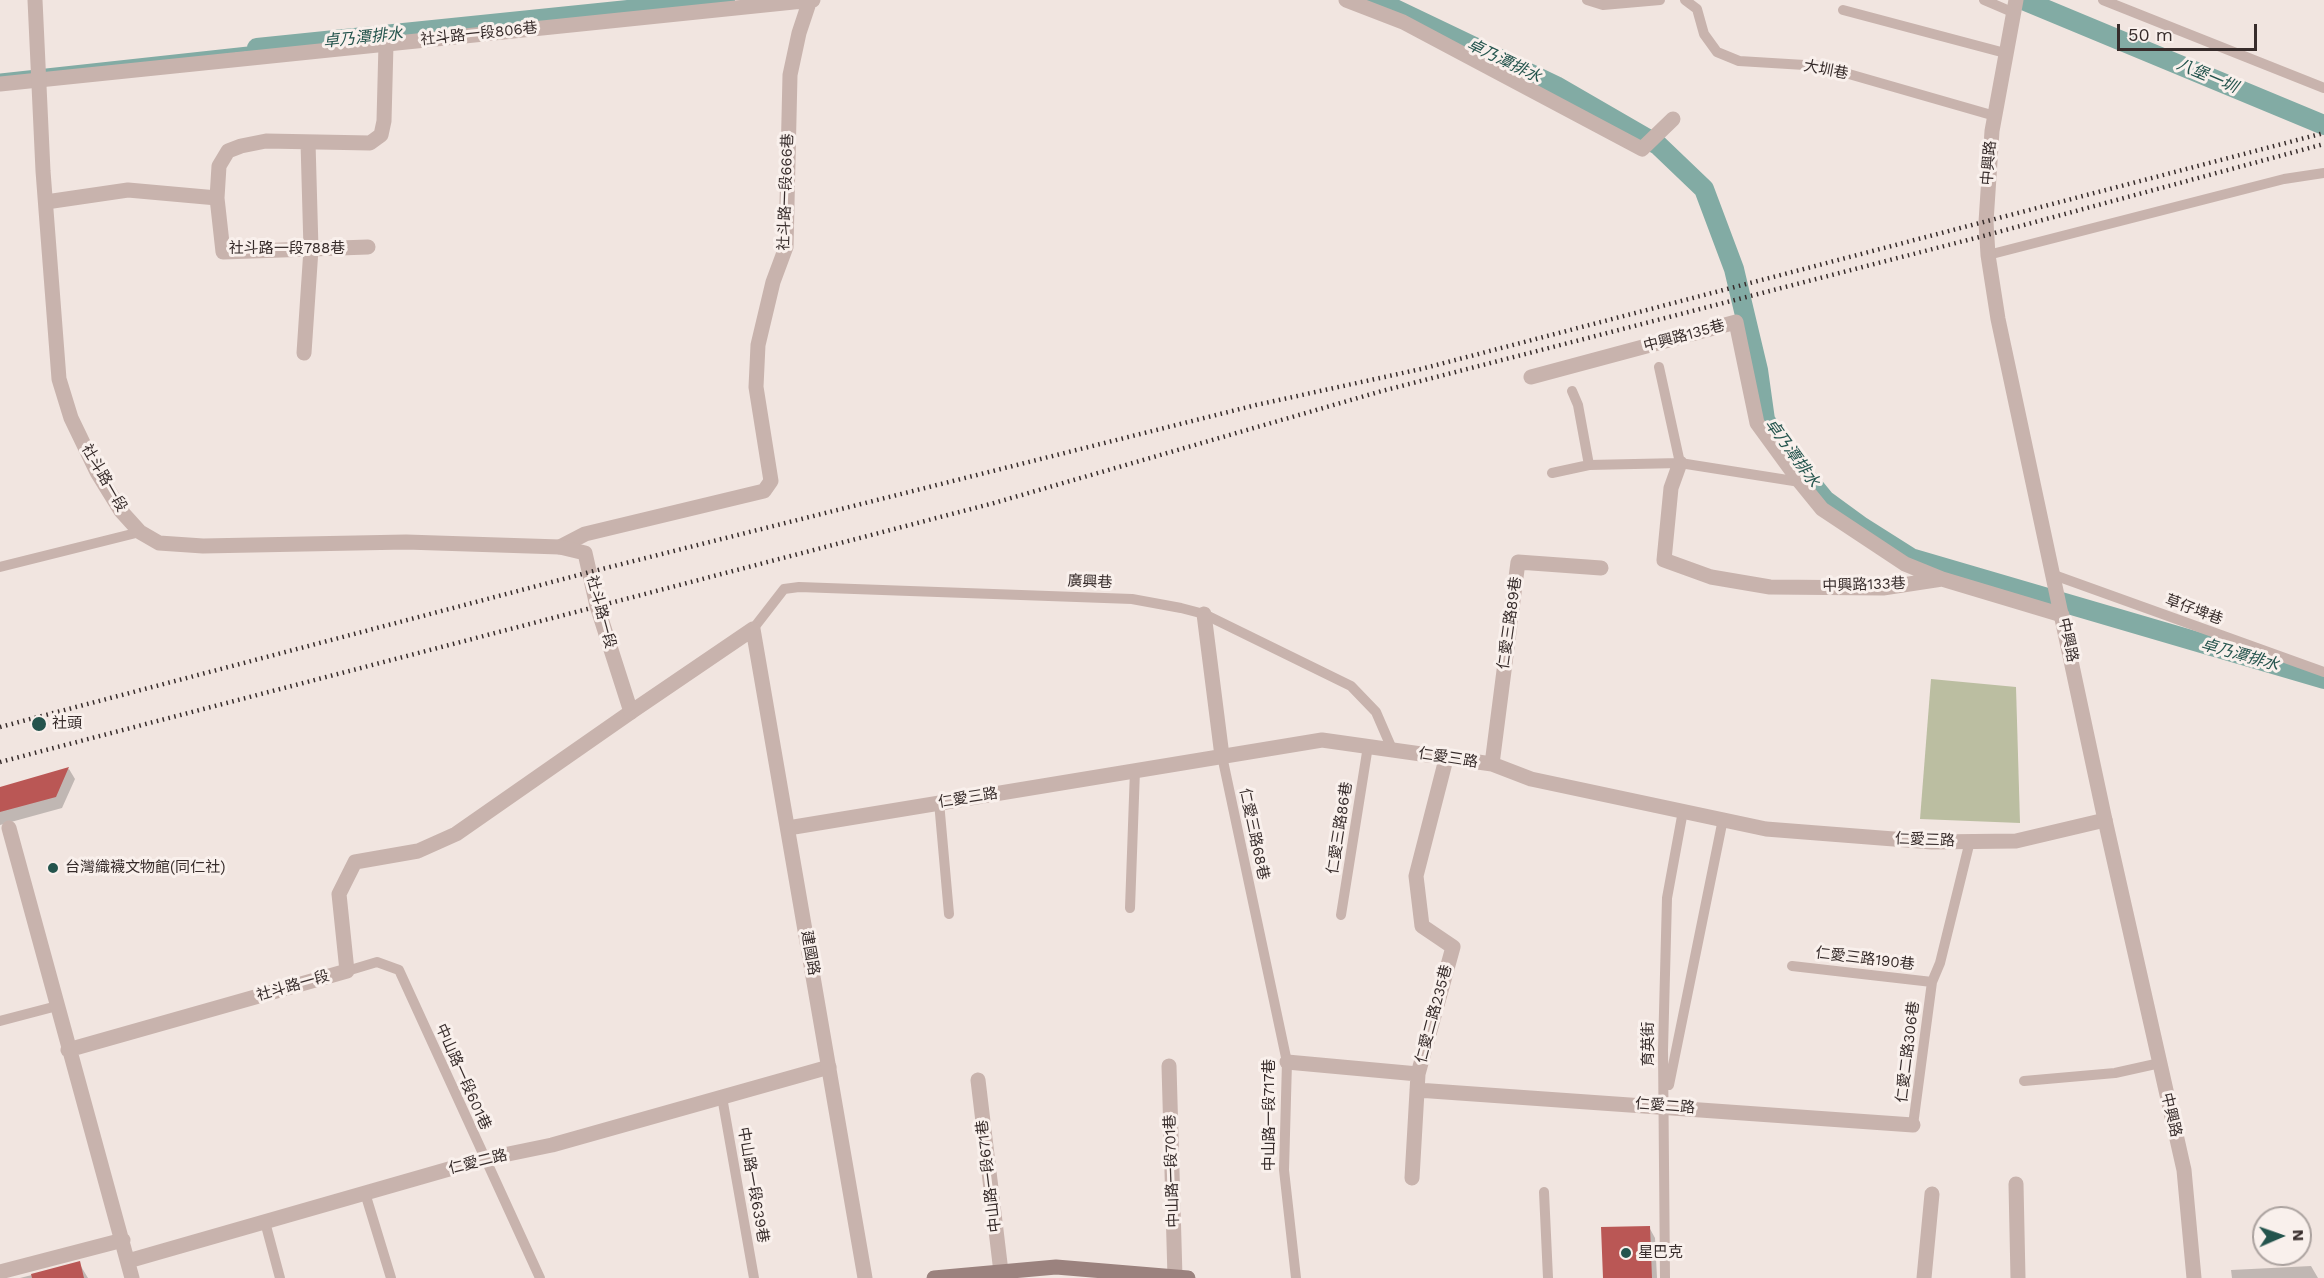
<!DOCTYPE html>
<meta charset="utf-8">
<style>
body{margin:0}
#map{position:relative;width:2324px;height:1278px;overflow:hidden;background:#f1e5e0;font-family:"Work Sans",sans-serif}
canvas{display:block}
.north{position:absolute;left:2252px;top:1206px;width:60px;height:60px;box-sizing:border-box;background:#f9f0ec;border:2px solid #aba29f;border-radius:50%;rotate:88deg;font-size:16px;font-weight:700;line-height:24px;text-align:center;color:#372c2b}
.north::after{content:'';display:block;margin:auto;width:21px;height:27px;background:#24544d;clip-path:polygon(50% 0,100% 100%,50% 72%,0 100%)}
.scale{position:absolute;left:2117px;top:24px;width:140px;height:27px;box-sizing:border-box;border:3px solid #372c2b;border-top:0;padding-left:8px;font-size:18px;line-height:21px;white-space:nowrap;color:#372c2b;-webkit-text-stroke:4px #f9f0ec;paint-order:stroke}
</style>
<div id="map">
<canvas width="2324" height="1278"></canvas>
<div class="north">N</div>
<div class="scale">50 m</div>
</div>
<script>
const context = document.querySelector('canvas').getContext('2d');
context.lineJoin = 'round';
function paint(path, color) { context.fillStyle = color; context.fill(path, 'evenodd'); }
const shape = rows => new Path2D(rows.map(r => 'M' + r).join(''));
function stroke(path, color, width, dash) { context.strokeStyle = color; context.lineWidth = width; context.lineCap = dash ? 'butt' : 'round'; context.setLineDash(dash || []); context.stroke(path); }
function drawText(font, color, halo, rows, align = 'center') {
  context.font = font + ' "Work Sans","Noto Sans TC",sans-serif'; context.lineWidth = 6; context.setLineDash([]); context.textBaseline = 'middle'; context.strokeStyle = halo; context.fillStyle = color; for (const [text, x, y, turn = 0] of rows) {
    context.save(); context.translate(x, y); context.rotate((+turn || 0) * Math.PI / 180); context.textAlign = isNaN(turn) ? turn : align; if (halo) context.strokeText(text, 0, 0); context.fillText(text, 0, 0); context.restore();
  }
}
const green = shape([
 [1931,679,2016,687,2020,823,1920,819]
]);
const shadow = shape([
 [69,769,75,779,62,808,0,825,0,789],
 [1649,1227,1655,1238,1657,1278,1605,1278],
 [79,1263,88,1278,20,1278],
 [2311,1266,2318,1278,2232,1278,2231,1270]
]);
const stream = shape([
 [0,76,257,48]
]);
const canal = shape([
 [1376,0,1556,86,1658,145,1704,189,1734,269,1758,370,1765,420,1789,456,1825,500,1862,527,1911,558,2324,679],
 [2023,0,2324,125],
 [257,48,725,0]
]);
const building = shape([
 [69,767,56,797,0,812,0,787],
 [1650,1226,1652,1278,1603,1278,1601,1227],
 [80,1261,84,1278,32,1278,31,1274]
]);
const service = shape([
 [1587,0,1603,5,1660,0],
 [1685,0,1697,9,1704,34,1717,52,1739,61,1821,66,1995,116],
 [1984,0,2012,12],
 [2103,0,2324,88],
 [1843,10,2005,53],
 [1988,255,2284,179,2324,173],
 [1659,367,1680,463],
 [1572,391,1578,405,1589,465],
 [1552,473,1589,465,1680,463,1800,482],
 [0,567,140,532],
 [2054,575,2324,672],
 [753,629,784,589,799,587,1132,599,1181,608,1204,614,1351,686,1376,712,1392,749],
 [1222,756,1287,1062,1284,1170,1296,1278],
 [939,802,949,914],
 [1130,908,1135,770],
 [1341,915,1368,746],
 [1792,966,1932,982],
 [347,971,377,962,399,970,540,1278],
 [0,1021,57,1006],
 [2024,1081,2115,1073,2160,1063],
 [1669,1085,1723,819],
 [722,1097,754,1278],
 [1913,1125,1932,982,1940,963,1970,841],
 [1544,1192,1548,1278],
 [365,1193,391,1278],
 [265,1222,280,1278],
 [1665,1278,1663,1050,1667,898,1683,811]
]);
const minor = shape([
 [1346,0,1403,22,1642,149,1673,119],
 [0,84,813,0],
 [217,198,219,166,228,151,241,146,266,141,370,143,381,135,384,121,386,44],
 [46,202,128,190,217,198,223,252,368,247],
 [304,353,311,249,308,142],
 [1531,377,1736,322,1757,423,1800,482,1822,509,1905,564,1942,579],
 [1680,463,1671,488,1664,560,1711,577,1770,587,1883,588,1942,579,2062,615],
 [560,547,585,534,764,491,771,481,756,387,758,345,773,282,786,247,790,75,799,33,810,0],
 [1204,614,1222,756],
 [1492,764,1518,562,1601,568],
 [9,828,132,1278],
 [788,828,1322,740,1492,764,1531,779,1766,829,1932,842,2016,841,2105,820],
 [68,1050,347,971,339,894,355,862,418,851,456,834,631,712],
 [1287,1062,1418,1074],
 [1169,1066,1175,1277],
 [978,1080,1001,1272],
 [1417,1090,1913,1125],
 [1412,1178,1418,1074,1453,947,1422,926,1416,876,1446,759],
 [2016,1184,2018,1278],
 [128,1261,484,1159,552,1145,829,1067],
 [0,1272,123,1240],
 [1924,1278,1932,1194]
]);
const tertiary = shape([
 [35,0,43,171,59,379,71,418,97,472,121,511,140,532,159,543,203,546,406,542,560,547,585,553,597,606,631,712,753,629,865,1278],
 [2016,0,1992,131,1986,222,1988,255,1998,319,2105,820,2184,1170,2194,1278]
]);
const secondary = shape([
 [934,1278,1056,1267,1188,1278]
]);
const rail = shape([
 [0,727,590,572,1256,405,1421,369,2324,133],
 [0,762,994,503,1382,391,1987,235,2324,144]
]);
const markers = [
 [39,724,8,"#24544d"],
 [53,868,6,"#24544d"],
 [1626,1253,6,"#24544d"]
];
const streetNames = [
 ["社斗路一段806巷",479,34,-6],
 ["大圳巷",1826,70,11],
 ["中興路",1989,163,-85],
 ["社斗路一段666巷",786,192,-88],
 ["社斗路一段788巷",287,249],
 ["中興路135巷",1684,336,-15],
 ["社斗路一段",104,478,60],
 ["廣興巷",1090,582,2],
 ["中興路133巷",1864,585,-2],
 ["草仔埤巷",2194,610,20],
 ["社斗路一段",601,612,75],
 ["仁愛三路89巷",1510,623,-82],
 ["中興路",2068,640,78],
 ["仁愛三路",1448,758,9],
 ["仁愛三路",968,798,-9],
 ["仁愛三路86巷",1340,828,-81],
 ["仁愛三路68巷",1254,834,78],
 ["仁愛三路",1925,840,2],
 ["建國路",810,953,80],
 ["仁愛三路190巷",1865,959,7],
 ["社斗路一段",293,986,-16],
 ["仁愛二路235巷",1434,1014,-75],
 ["育英街",1649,1044,-90],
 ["仁愛二路306巷",1908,1052,-83],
 ["中山路一段601巷",463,1077,66],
 ["仁愛二路",1665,1106,4],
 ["中山路一段717巷",1270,1115,-90],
 ["中興路",2171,1115,77],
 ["仁愛二路",478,1162,-14],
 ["中山路一段701巷",1172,1171,-92],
 ["中山路一段671巷",989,1176,-97],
 ["中山路一段639巷",753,1185,80]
];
const poiNames = [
 ["社頭",52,724],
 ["台灣織襪文物館(同仁社)",65,868],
 ["星巴克",1638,1253]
];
const waterNames = [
 ["卓乃潭排水",363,38,-6],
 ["卓乃潭排水",1504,61,26],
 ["八堡一圳",2207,76,23],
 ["卓乃潭排水",1792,453,54],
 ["卓乃潭排水",2240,655,16]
];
paint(green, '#bbbea1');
paint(shadow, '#0003');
stroke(stream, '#82aba4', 5);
stroke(canal, '#82aba4', 20);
paint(building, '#ba5755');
stroke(service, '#c8b3ad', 10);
stroke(minor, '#c8b3ad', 15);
stroke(tertiary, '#c8b3ad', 15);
stroke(secondary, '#9b827e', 15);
stroke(rail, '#372c2b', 4.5, [1.5, 4.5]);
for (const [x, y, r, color] of markers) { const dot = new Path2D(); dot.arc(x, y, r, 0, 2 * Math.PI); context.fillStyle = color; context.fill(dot); stroke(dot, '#f9f0ec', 2); }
drawText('15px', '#372c2b', '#f9f0ec', streetNames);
drawText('15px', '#372c2b', '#f9f0ec', poiNames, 'left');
drawText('italic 16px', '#24544d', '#f9f0ec', waterNames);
</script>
